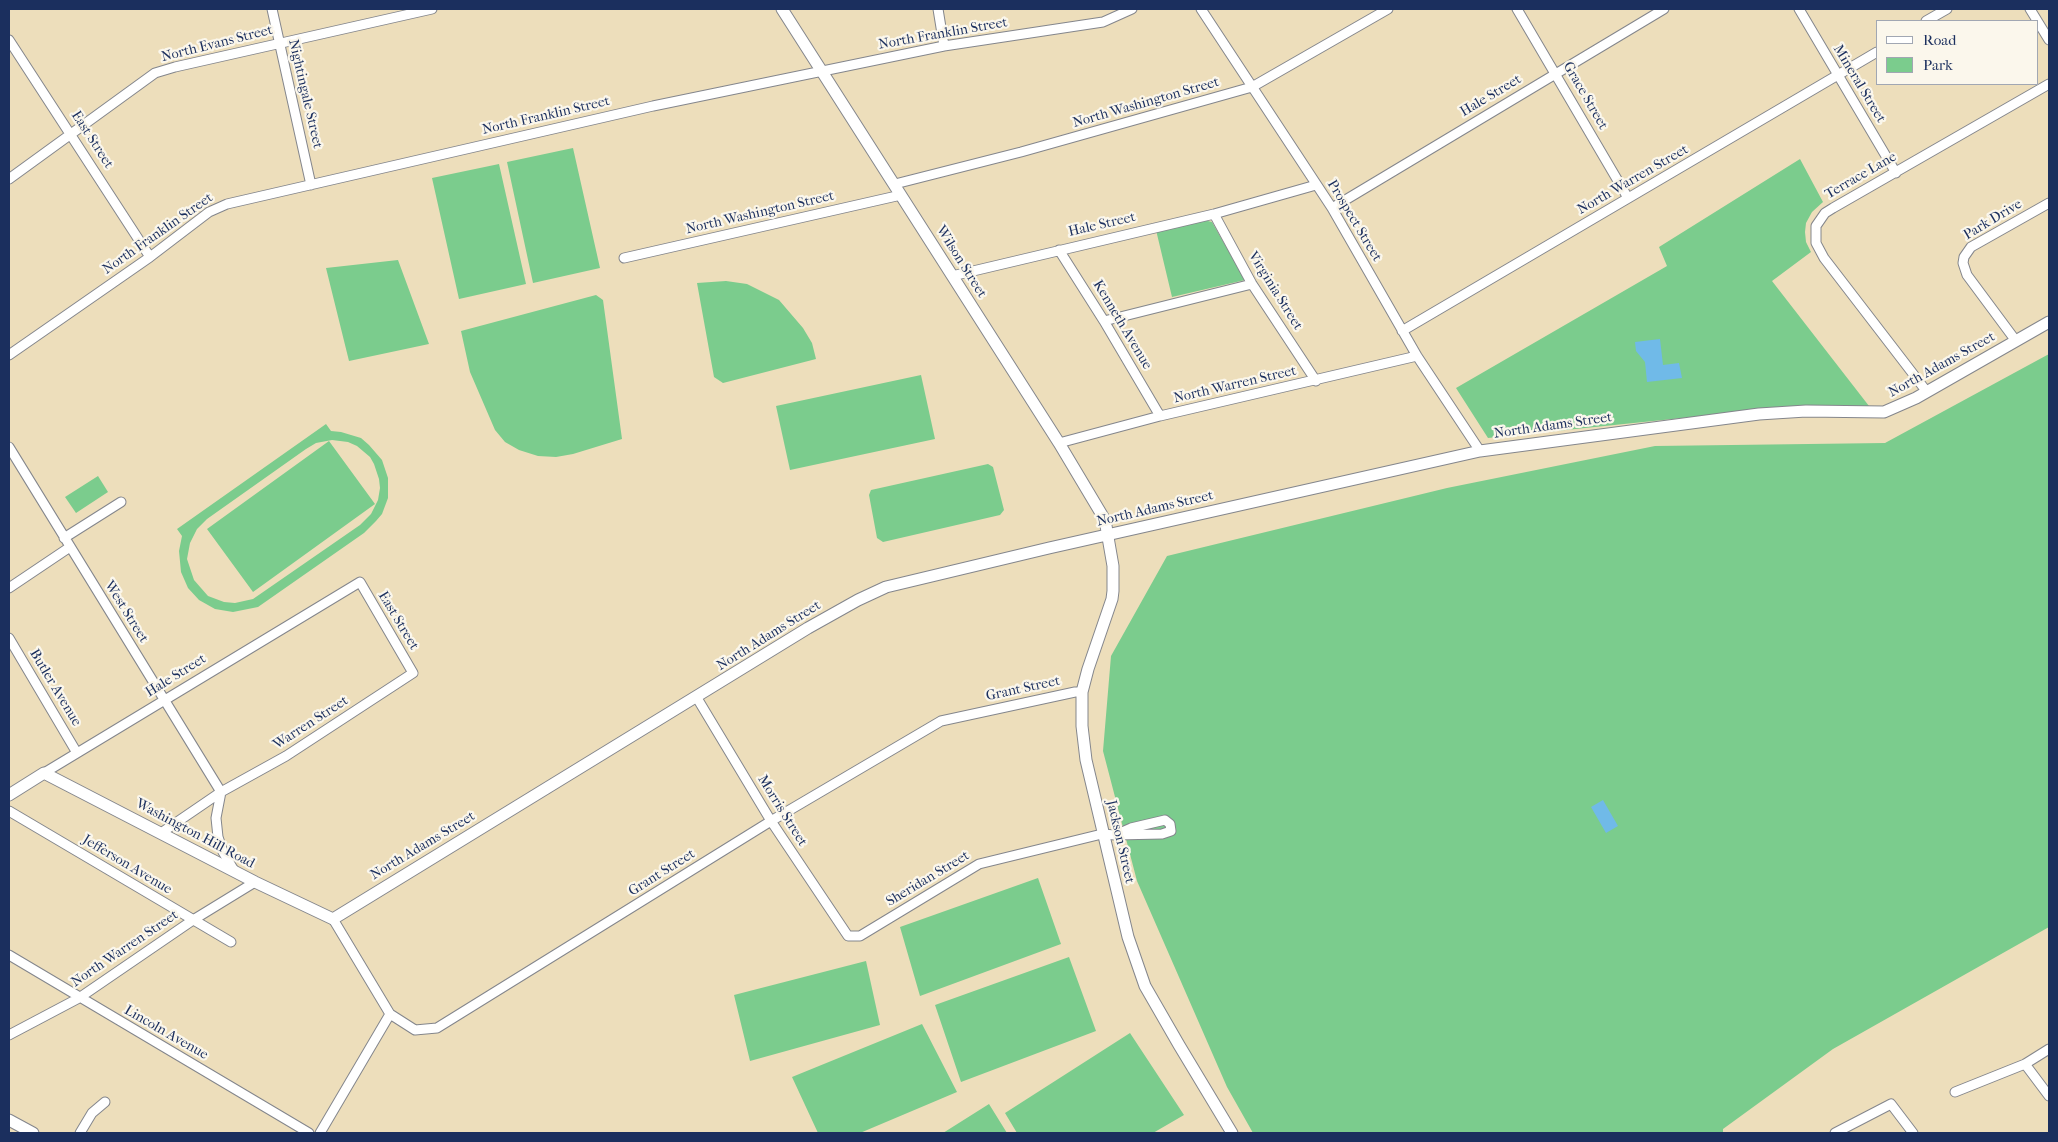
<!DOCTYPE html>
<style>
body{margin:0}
#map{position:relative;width:2058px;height:1142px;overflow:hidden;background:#eddebb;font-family:"IM FELL French Canon",serif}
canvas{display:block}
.frame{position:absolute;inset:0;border:10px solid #1b2f5e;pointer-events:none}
.legend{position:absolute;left:1876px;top:20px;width:162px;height:65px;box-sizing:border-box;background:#fbf7ec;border:1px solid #a1a7b3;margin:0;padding:6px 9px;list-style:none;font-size:15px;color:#1b2f5e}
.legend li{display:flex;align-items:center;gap:10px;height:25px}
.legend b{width:25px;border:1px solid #a1a7b3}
</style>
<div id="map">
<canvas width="2058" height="1142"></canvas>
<div class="frame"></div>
<ul class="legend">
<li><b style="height:6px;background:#fff"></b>Road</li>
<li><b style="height:14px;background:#7bcc8d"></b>Park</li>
</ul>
</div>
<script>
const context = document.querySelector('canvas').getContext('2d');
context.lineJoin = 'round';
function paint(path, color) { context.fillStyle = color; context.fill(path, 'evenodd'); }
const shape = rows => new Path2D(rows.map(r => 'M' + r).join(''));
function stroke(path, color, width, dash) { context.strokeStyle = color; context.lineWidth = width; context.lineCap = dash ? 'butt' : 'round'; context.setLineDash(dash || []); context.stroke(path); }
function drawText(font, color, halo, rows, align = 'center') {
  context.font = font + ' "IM FELL French Canon",serif'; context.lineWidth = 4.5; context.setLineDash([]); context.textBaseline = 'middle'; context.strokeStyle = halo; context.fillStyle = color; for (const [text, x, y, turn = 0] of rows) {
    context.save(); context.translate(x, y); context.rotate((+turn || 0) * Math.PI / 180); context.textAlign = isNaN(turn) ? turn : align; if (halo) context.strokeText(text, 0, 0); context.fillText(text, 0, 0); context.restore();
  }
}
const green = shape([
 [573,148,600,268,533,283,507,162],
 [1800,159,1823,202,1812,212,1806,223,1805,232,1806,242,1811,252,1772,281,1869,406,1799,406,1488,438,1456,388,1667,266,1659,247],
 [499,164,526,284,459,299,432,178],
 [1204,220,1212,222,1245,280,1172,297,1156,230],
 [398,260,429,344,349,361,326,268],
 [726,281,747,284,779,300,803,328,812,343,816,359,723,383,714,377,697,283],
 [596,295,603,300,622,439,573,454,556,457,538,456,519,450,505,442,495,430,470,372,461,331],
 [2049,354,2049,927,1833,1049,1723,1129,1723,1133,1253,1133,1227,1087,1137,881,1103,751,1111,656,1167,556,1447,488,1655,446,1885,443],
 [921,375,935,439,790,470,776,406],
 [326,424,331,431,341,432,361,438,369,445,382,460,388,478,388,498,382,514,376,521,364,533,258,607,233,612,215,609,199,600,188,588,181,572,179,551,182,536,177,529],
 [332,440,348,442,357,446,370,457,374,464,379,479,380,488,378,500,371,514,360,525,253,599,235,603,224,602,208,596,194,580,187,559,190,543,197,529,207,519,306,449,316,443],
 [329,441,375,504,253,592,207,529],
 [988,464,993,467,1004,510,1000,515,883,542,877,538,869,495,871,490],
 [98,476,108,492,76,513,65,497],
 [1038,878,1061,944,920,996,900,927],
 [1069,957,1096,1031,961,1082,935,1005],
 [866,961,880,1025,750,1061,734,995],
 [922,1024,957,1092,860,1133,818,1133,792,1077],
 [1130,1033,1184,1115,1153,1133,1017,1133,1005,1113],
 [989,1104,1007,1133,943,1133]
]);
const water = shape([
 [1660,339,1663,365,1679,363,1682,378,1647,382,1645,362,1636,351,1635,342],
 [1603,800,1618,826,1606,833,1591,807]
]);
const minor = shape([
 [272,9,311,185],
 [938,9,944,46],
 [1201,9,1332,208,1417,356,1480,451],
 [1517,9,1628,198],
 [1799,9,1896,173],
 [2030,9,2049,40],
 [1926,21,1947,9],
 [9,40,150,257],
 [9,179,155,73,175,67,432,9],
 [895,184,1021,152,1252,87,1388,9],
 [1332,208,1664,9],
 [1214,214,1252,284,1316,381],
 [1059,250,1104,321,1160,416],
 [624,258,901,195],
 [952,276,1214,214,1316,185],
 [1104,321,1252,284],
 [1402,331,1877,52],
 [2016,341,1967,275,1963,263,1964,257,1971,247,2049,203],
 [9,355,150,257,209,212,227,204,653,106,944,46,1103,22,1132,9],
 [1927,392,1824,258,1816,243,1816,226,1825,213,1833,208,2049,84],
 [1059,443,1160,416,1417,356],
 [9,447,221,792],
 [64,538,121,502],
 [9,588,70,547],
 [9,638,77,753],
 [697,698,771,821,848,936,860,936,979,864,1102,834,1115,835,1162,834,1171,831,1170,824,1165,820,1131,828,1115,835],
 [44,773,360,582,413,673,286,756,221,792,161,833],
 [221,792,216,818,218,837,223,852,235,872],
 [9,811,231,942],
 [333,919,390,1014,415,1030,437,1028,771,821,941,721,1075,692,1082,692],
 [9,955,309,1133],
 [9,1035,79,998,193,920,255,882],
 [2025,1064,2049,1096],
 [1955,1092,2025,1064,2049,1049],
 [80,1133,92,1113,105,1102],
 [320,1133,390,1014],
 [1835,1133,1891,1104,1913,1133]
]);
const tertiary = shape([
 [782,9,1059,443,1105,520,1113,566,1113,591,1112,599,1088,669,1082,692,1082,726,1086,760,1128,937,1145,986,1179,1045,1232,1133],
 [9,795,44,773,255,882,333,919,808,628,858,600,886,587,1049,548,1480,451,1759,414,1806,411,1884,412,1916,398,2049,322],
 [9,1120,33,1133]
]);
const streetNames = [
 ["North Franklin Street",943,34,-10],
 ["North Evans Street",217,44,-14],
 ["Mineral Street",1859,84,59],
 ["Nightingale Street",305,94,77],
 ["Hale Street",1491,96,-31],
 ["Grace Street",1585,96,60],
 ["North Washington Street",1146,103,-16],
 ["North Franklin Street",546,116,-13],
 ["East Street",92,140,57],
 ["Terrace Lane",1861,176,-30],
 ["North Warren Street",1633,180,-30],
 ["North Washington Street",760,213,-13],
 ["Park Drive",1993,220,-31],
 ["Prospect Street",1354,221,59],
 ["Hale Street",1102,225,-13],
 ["North Franklin Street",158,234,-35],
 ["Wilson Street",961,262,58],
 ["Virginia Street",1275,291,58],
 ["Kenneth Avenue",1122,325,59],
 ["North Adams Street",1942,365,-29],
 ["North Warren Street",1235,385,-13],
 ["North Adams Street",1553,426,-8],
 ["North Adams Street",1155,509,-13],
 ["West Street",126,612,58],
 ["East Street",398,621,59],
 ["North Adams Street",769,636,-32],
 ["Hale Street",176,676,-32],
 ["Butler Avenue",55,688,59],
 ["Grant Street",1023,689,-12],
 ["Warren Street",311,723,-33],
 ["Morris Street",782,811,58],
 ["Washington Hill Road",195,834,28],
 ["Jackson Street",1120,842,77],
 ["North Adams Street",423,846,-31],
 ["Jefferson Avenue",127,865,31],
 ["Grant Street",662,873,-32],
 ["Sheridan Street",928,879,-31],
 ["North Warren Street",125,949,-34],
 ["Lincoln Avenue",166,1033,30]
];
paint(green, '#7bcc8d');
paint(water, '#70bae8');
stroke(minor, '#84868c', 11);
stroke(tertiary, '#84868c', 13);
stroke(minor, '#fff', 9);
stroke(tertiary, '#fff', 11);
drawText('14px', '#1b2f5e', '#fbf7ec', streetNames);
</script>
